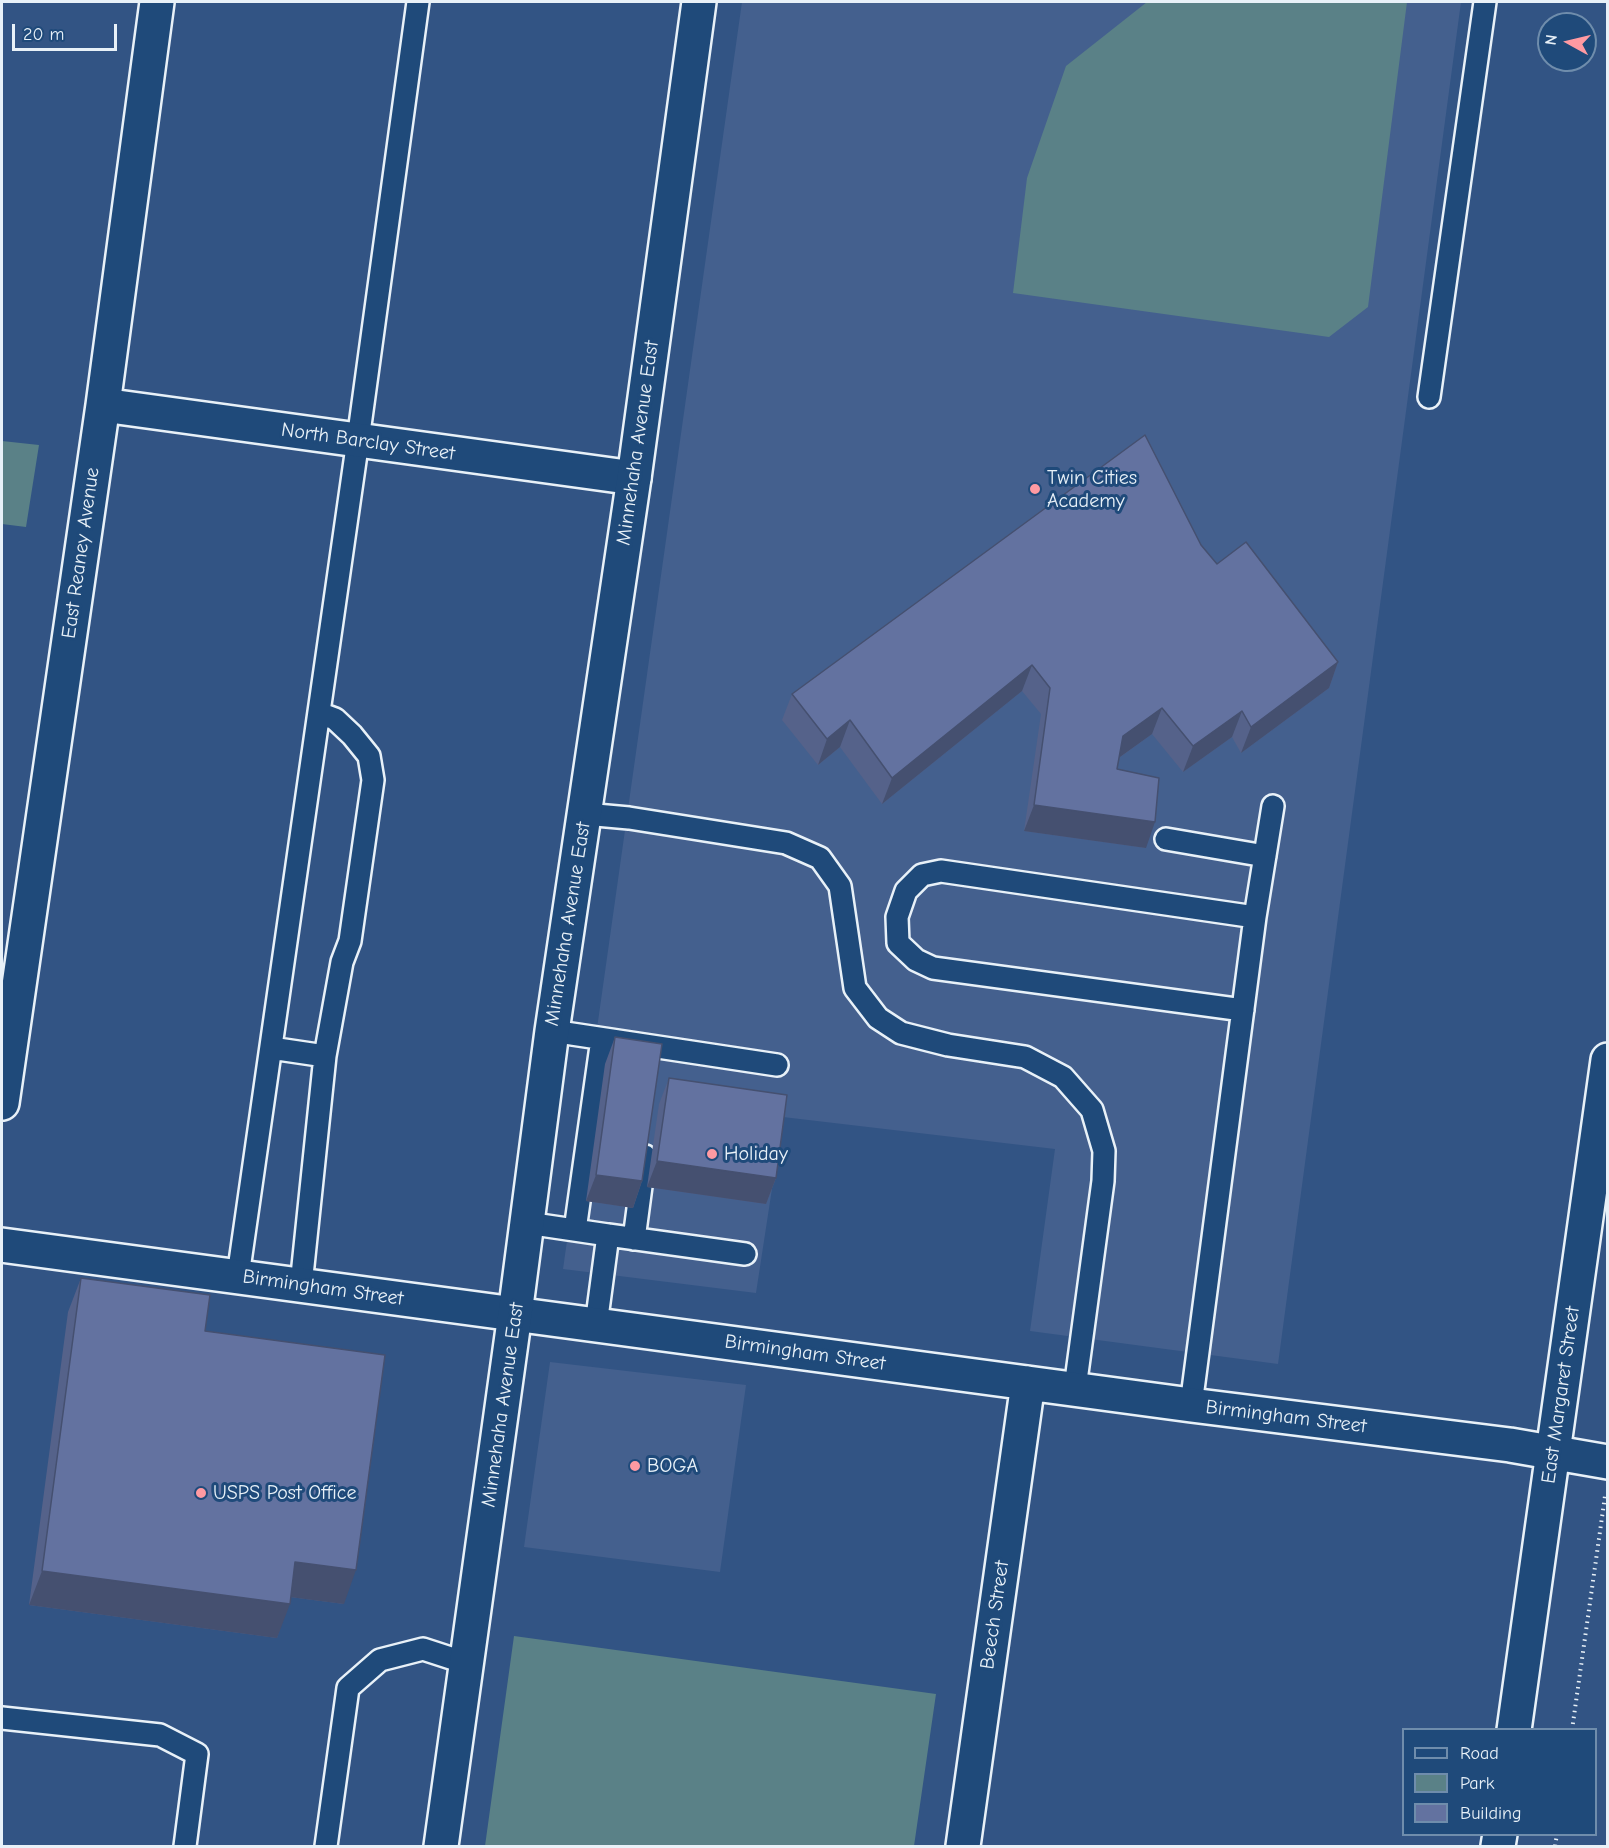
<!DOCTYPE html>
<style>
body{margin:0}
#map{position:relative;width:1609px;height:1848px;overflow:hidden;background:#325484;font-family:"Comic Neue",sans-serif}
canvas{display:block}
.frame{position:absolute;inset:0;border:3px solid #e8f1f8;pointer-events:none}
.legend{position:absolute;left:1402px;top:1728px;width:195px;height:108px;box-sizing:border-box;background:#1f4a7a;border:2px solid #6f8dac;margin:0;padding:8px 10px;list-style:none;font-size:18px;color:#e8f1f8}
.legend li{display:flex;align-items:center;gap:12px;height:30px}
.legend b{width:30px;border:2px solid #6f8dac}
.north{position:absolute;left:1537px;top:12px;width:60px;height:60px;box-sizing:border-box;background:#1f4a7a;border:2px solid #6f8dac;border-radius:50%;rotate:278deg;font-size:16px;font-weight:700;line-height:24px;text-align:center;color:#e8f1f8}
.north::after{content:'';display:block;margin:auto;width:21px;height:27px;background:#ff9aa2;clip-path:polygon(50% 0,100% 100%,50% 72%,0 100%)}
.scale{position:absolute;left:12px;top:24px;width:105px;height:27px;box-sizing:border-box;border:3px solid #e8f1f8;border-top:0;padding-left:8px;font-size:18px;line-height:21px;white-space:nowrap;color:#e8f1f8;-webkit-text-stroke:4px #1f4a7a;paint-order:stroke}
</style>
<div id="map">
<canvas width="1609" height="1848"></canvas>
<div class="frame"></div>
<ul class="legend">
<li><b style="height:8px;background:#1f4a7a"></b>Road</li>
<li><b style="height:16px;background:#5a8187"></b>Park</li>
<li><b style="height:16px;background:#6372a0"></b>Building</li>
</ul>
<div class="north">N</div>
<div class="scale">20 m</div>
</div>
<script>
const context = document.querySelector('canvas').getContext('2d');
context.lineJoin = 'round';
function paint(path, color) { context.fillStyle = color; context.fill(path, 'evenodd'); }
const shape = rows => new Path2D(rows.map(r => 'M' + r).join(''));
function stroke(path, color, width, dash) { context.strokeStyle = color; context.lineWidth = width; context.lineCap = dash ? 'butt' : 'round'; context.setLineDash(dash || []); context.stroke(path); }
function drawText(font, color, halo, rows, align = 'center') {
  context.font = font + ' "Comic Neue",sans-serif'; context.lineWidth = 6; context.setLineDash([]); context.textBaseline = 'middle'; context.strokeStyle = halo; context.fillStyle = color; for (const [text, x, y, turn = 0] of rows) {
    context.save(); context.translate(x, y); context.rotate((+turn || 0) * Math.PI / 180); context.textAlign = isNaN(turn) ? turn : align; if (halo) context.strokeText(text, 0, 0); context.fillText(text, 0, 0); context.restore();
  }
}
const built = shape([
 [742,2,1461,2,1278,1364,1030,1331,1055,1149,783,1117,756,1293,563,1269],
 [550,1362,746,1385,720,1572,524,1547]
]);
const green = shape([
 [1147,2,1407,2,1368,307,1329,337,1013,293,1027,178,1066,66],
 [2,441,39,445,26,527,2,524],
 [514,1636,936,1694,914,1846,485,1846]
]);
const path = shape([
 [1572,1730,1605,1496],
 [1555,1846,1557,1834]
]);
const service = shape([
 [1429,397,1485,2],
 [319,713,335,719,352,735,369,756,373,780,350,941,342,962,325,1056],
 [585,814,629,818,786,843,820,858,840,886,855,988,878,1018,901,1033,948,1045,1025,1057,1063,1077,1092,1110,1104,1151,1103,1181,1075,1388],
 [1166,839,1265,856],
 [1255,917,1273,806],
 [552,1031,777,1065],
 [271,1048,325,1056,301,1285],
 [527,1223,608,1235],
 [575,1230,602,1039],
 [634,1239,645,1156],
 [238,1276,358,440,418,2],
 [596,1325,608,1235,745,1254],
 [1191,1405,1255,917,941,871,922,875,906,891,897,917,898,943,916,960,933,968,1243,1010],
 [2,1718,160,1735,197,1754,185,1846],
 [326,1846,348,1688,380,1660,423,1649,466,1663]
]);
const minor = shape([
 [103,405,634,478],
 [2,1103,103,405,157,2],
 [2,1245,1191,1405,1510,1445,1608,1462],
 [1514,1730,1608,1060],
 [963,1846,1028,1383],
 [1498,1846,1500,1834]
]);
const secondary = shape([
 [441,1846,515,1314,552,1031,634,478,699,2]
]);
const wall = shape([
 [1201,545,1217,564,1338,662,1329,688,1241,753,1232,737,1183,772,1152,734,1119,758,1117,769,1146,848,1024,831,1041,714,1022,691,882,804,840,747,818,765,782,720,792,694],
 [615,1037,642,1181,633,1208,586,1201,605,1064],
 [669,1078,776,1178,766,1204,647,1187,659,1104],
 [81,1278,205,1331,344,1604,290,1597,277,1638,29,1605,68,1312]
]);
const shadedWall = shape([
 [1338,662,1329,688,1241,753,1251,727],
 [1032,665,1022,691,882,804,892,778],
 [1162,708,1152,734,1113,762,1123,736],
 [1242,711,1232,737,1183,772,1193,746],
 [850,720,840,747,818,765,827,739],
 [1034,805,1155,822,1146,848,1024,831],
 [657,1161,776,1178,766,1204,647,1187],
 [596,1175,642,1181,633,1208,586,1201],
 [295,1562,356,1570,344,1604,282,1596],
 [42,1571,290,1604,277,1638,29,1605]
]);
const building = shape([
 [1145,435,1201,545,1217,564,1246,542,1338,662,1251,727,1242,711,1193,746,1162,708,1123,736,1117,769,1159,778,1155,822,1034,805,1050,688,1032,665,892,778,850,720,827,739,792,694,1145,435],
 [615,1037,662,1044,642,1181,596,1175,615,1037],
 [669,1078,787,1095,776,1178,657,1161,669,1078],
 [81,1278,210,1295,205,1331,385,1355,356,1570,295,1562,290,1604,42,1571,81,1278]
]);
const markers = [
 [1035,489,6,"#ff9aa2"],
 [712,1154,6,"#ff9aa2"],
 [635,1466,6,"#ff9aa2"],
 [201,1493,6,"#ff9aa2"]
];
const streetNames = [
 ["North Barclay Street",368,442,8],
 ["Minnehaha Avenue East",638,443,-82],
 ["East Reaney Avenue",81,553,-82],
 ["Minnehaha Avenue East",568,924,-81],
 ["Birmingham Street",323,1288,8],
 ["Birmingham Street",805,1353,8],
 ["East Margaret Street",1561,1395,-82],
 ["Minnehaha Avenue East",503,1405,-82],
 ["Birmingham Street",1286,1417,7],
 ["Beech Street",995,1615,-82]
];
const poiNames = [
 ["Twin Cities",1047,478],
 ["Academy",1047,501],
 ["Holiday",724,1154],
 ["BOGA",647,1466],
 ["USPS Post Office",213,1493]
];
paint(built, '#44608e');
paint(green, '#5a8187');
stroke(service, '#e8f1f8', 26);
stroke(minor, '#e8f1f8', 38);
stroke(secondary, '#e8f1f8', 38);
stroke(path, '#e8f1f8', 4, [1.5, 4.5]);
stroke(service, '#1f4a7a', 21);
stroke(minor, '#1f4a7a', 33);
stroke(secondary, '#1f4a7a', 33);
paint(wall, '#55628a');
paint(shadedWall, '#455070');
paint(building, '#6372a0');
stroke(building, '#455070', 1.5);
for (const [x, y, r, color] of markers) { const dot = new Path2D(); dot.arc(x, y, r, 0, 2 * Math.PI); context.fillStyle = color; context.fill(dot); stroke(dot, '#1f4a7a', 2); }
drawText('20px', '#e8f1f8', '#1f4a7a', streetNames);
drawText('20px', '#e8f1f8', '#1f4a7a', poiNames, 'left');
</script>
